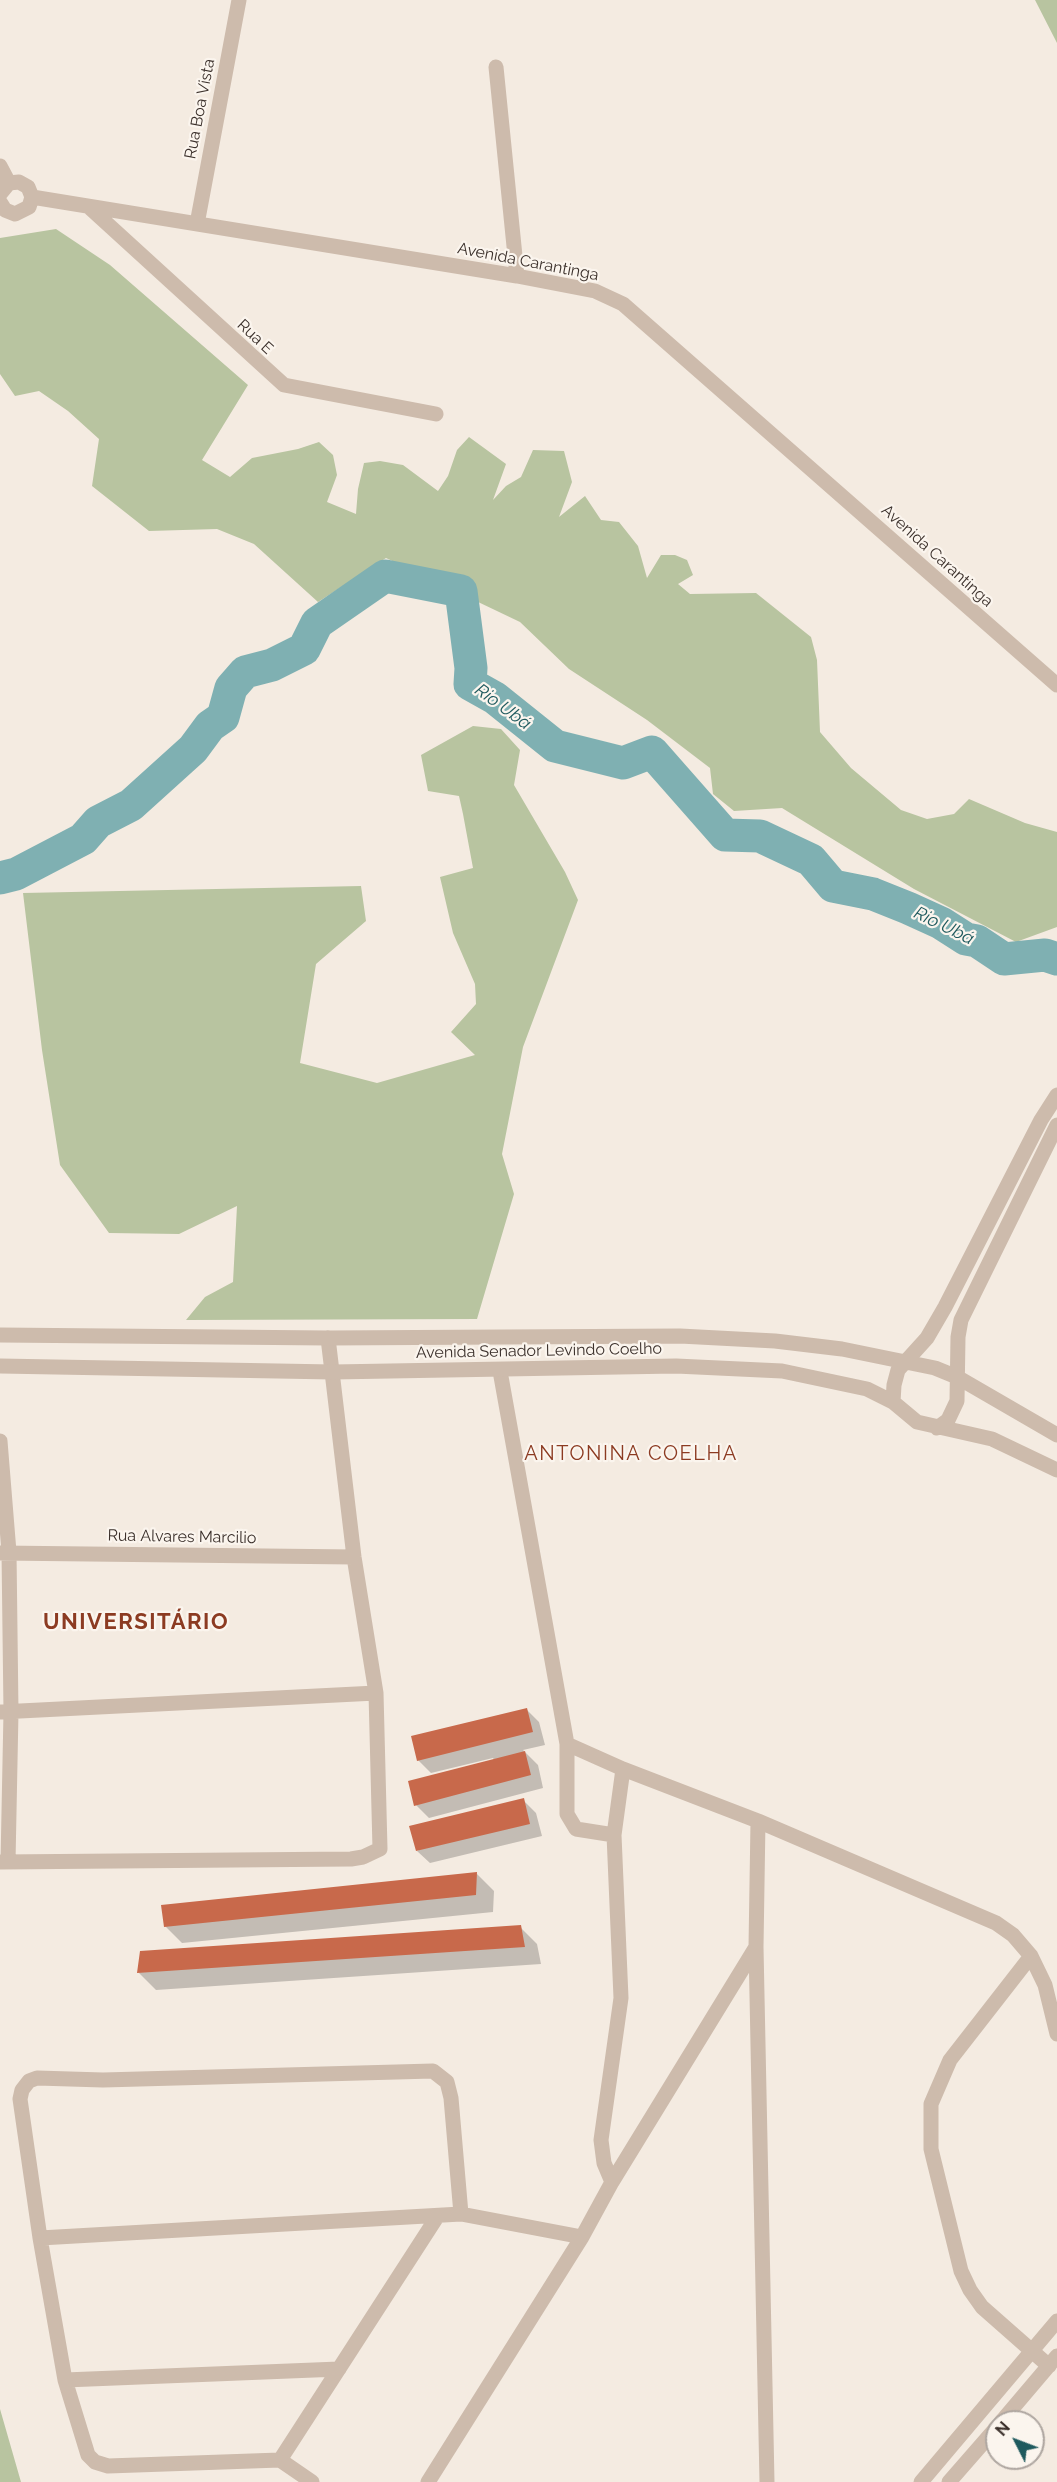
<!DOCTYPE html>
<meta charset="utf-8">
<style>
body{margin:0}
#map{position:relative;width:1057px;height:2482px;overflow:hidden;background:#f4ebe1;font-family:Raleway,sans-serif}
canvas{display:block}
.north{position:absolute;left:985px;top:2410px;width:60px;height:60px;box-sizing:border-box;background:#fbf5ee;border:2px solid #aea6a0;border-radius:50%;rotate:312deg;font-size:16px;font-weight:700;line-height:24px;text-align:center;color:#3b302b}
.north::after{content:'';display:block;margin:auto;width:21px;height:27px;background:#1f5a5e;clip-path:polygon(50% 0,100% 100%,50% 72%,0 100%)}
</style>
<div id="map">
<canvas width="1057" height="2482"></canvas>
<div class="north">N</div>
</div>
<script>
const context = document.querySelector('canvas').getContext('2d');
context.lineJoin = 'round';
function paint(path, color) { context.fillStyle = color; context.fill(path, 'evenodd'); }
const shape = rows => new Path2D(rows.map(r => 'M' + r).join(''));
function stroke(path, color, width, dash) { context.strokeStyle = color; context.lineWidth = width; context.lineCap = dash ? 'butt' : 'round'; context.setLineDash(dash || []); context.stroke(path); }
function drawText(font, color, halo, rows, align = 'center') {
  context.font = font + ' Raleway,sans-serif'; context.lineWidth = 4.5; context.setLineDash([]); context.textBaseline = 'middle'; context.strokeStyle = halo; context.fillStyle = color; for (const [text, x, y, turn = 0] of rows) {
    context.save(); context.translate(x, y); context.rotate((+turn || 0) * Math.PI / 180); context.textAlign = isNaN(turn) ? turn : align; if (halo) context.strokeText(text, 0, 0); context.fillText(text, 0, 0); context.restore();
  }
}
const green = shape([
 [1035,0,1057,0,1057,43],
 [56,229,110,265,248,385,202,460,230,477,252,458,298,449,319,442,333,455,337,475,327,502,356,514,358,489,364,463,380,461,403,465,438,491,448,476,457,450,469,437,506,464,493,500,506,486,521,477,533,450,564,451,572,482,559,517,585,496,601,520,619,522,638,546,647,578,661,555,675,555,687,560,693,575,678,584,690,594,756,593,811,637,817,660,820,732,851,768,901,810,927,819,954,814,969,799,1025,823,1057,832,1057,927,1016,942,914,889,782,808,734,811,713,794,710,768,647,720,569,669,520,622,386,558,318,602,254,544,217,529,149,531,92,486,99,439,68,411,39,391,15,396,0,374,0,238],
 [473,726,501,729,520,750,514,785,565,872,578,900,523,1047,502,1154,514,1194,477,1319,186,1320,205,1297,233,1282,237,1206,179,1234,109,1233,60,1165,42,1050,23,893,361,886,366,921,316,964,300,1063,377,1083,475,1055,451,1032,476,1004,475,984,453,933,440,877,473,868,463,814,459,796,428,791,421,755],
 [0,2409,21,2482,0,2482]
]);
const shadow = shape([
 [526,1709,539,1722,545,1745,523,1750,538,1765,543,1788,429,1818,416,1805,494,1760,493,1758,431,1773,418,1760],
 [523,1800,536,1813,542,1836,430,1863,417,1851],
 [477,1874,494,1891,493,1912,182,1943,165,1926],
 [520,1927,537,1944,541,1964,156,1990,139,1973,141,1952]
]);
const river = shape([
 [0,878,16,874,83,839,98,822,131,805,193,749,210,726,223,717,231,688,245,672,272,665,304,649,317,623,385,576,461,591,471,668,470,684,495,698,555,746,623,763,652,752,725,835,760,836,811,860,833,886,873,894,908,908,941,923,966,939,977,941,1004,959,1045,955,1057,959]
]);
const building = shape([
 [527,1708,533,1732,417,1761,411,1736],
 [525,1751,531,1775,414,1806,408,1781],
 [524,1798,530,1824,416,1851,409,1826],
 [477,1872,476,1895,164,1927,161,1905],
 [521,1925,525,1947,137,1973,140,1951]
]);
const minor = shape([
 [496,67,517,276],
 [0,166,9,183],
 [0,194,9,183,19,182,28,187,32,197,29,207,15,214,5,210,0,202],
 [32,197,517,276,595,291,623,304,1057,685],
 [90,208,284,385,436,414],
 [197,224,239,0],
 [500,1371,567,1744,567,1814,576,1829,614,1835],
 [0,1441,9,1552,11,1712,8,1862],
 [0,1553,354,1557],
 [0,1712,376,1693],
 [567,1744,623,1769,758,1821,996,1923,1013,1935,1031,1956,1045,1985,1057,2034],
 [758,1821,756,1947,767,2482],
 [0,1862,351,1859,363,1857,380,1849,376,1693,354,1557,328,1338],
 [1031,1956,950,2060,931,2104,931,2149,961,2271,970,2290,982,2307,1049,2366],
 [612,2182,604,2163,601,2140,621,1998,614,1835,623,1769],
 [40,2238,461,2214,582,2237],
 [65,2380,339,2369],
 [1001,2422,1057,2356],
 [280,2460,437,2217],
 [312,2482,280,2460,108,2466,95,2462,88,2455,65,2380,40,2238,20,2099,22,2090,29,2081,37,2078,103,2080,433,2071,447,2082,451,2098,461,2214],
 [428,2482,582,2237,612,2182,756,1947],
 [921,2482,1057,2321],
 [949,2482,997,2427]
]);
const tertiary = shape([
 [0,1335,328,1338,680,1336,775,1341,842,1349,935,1368,957,1377,1057,1435],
 [0,1366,333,1372,676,1366,782,1371,867,1389,893,1402,917,1422,992,1439,1057,1470],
 [893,1402,894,1385,898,1370,927,1338,945,1307,1041,1120,1057,1095],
 [937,1428,948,1420,957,1401,958,1337,961,1320,1057,1125]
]);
const streetNames = [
 ["Rua Boa Vista",200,109,-79],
 ["Avenida Carantinga",528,262,11],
 ["Rua E",255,337,43],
 ["Avenida Carantinga",937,556,42],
 ["Avenida Senador Levindo Coelho",539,1351,-1],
 ["Rua Alvares Marcilio",182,1537,1]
];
const waterNames = [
 ["Rio Ubá",503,707,36],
 ["Rio Ubá",944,926,26]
];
const quarterNames = [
 ["ANTONINA COELHA",631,1454]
];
const districtNames = [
 ["UNIVERSITÁRIO",136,1622]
];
paint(green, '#b8c4a0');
paint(shadow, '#0003');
stroke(river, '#7fb0b2', 33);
paint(building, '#c8694b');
stroke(minor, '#cdbbac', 15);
stroke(tertiary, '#cdbbac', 15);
drawText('16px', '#3b302b', '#fbf5ee', streetNames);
drawText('italic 18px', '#1f5a5e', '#fbf5ee', waterNames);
context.letterSpacing = '1.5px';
drawText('20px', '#8c3b22', '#fbf5ee', quarterNames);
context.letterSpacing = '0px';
context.letterSpacing = '1.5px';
drawText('bold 22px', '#8c3b22', '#fbf5ee', districtNames);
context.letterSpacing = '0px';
</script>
